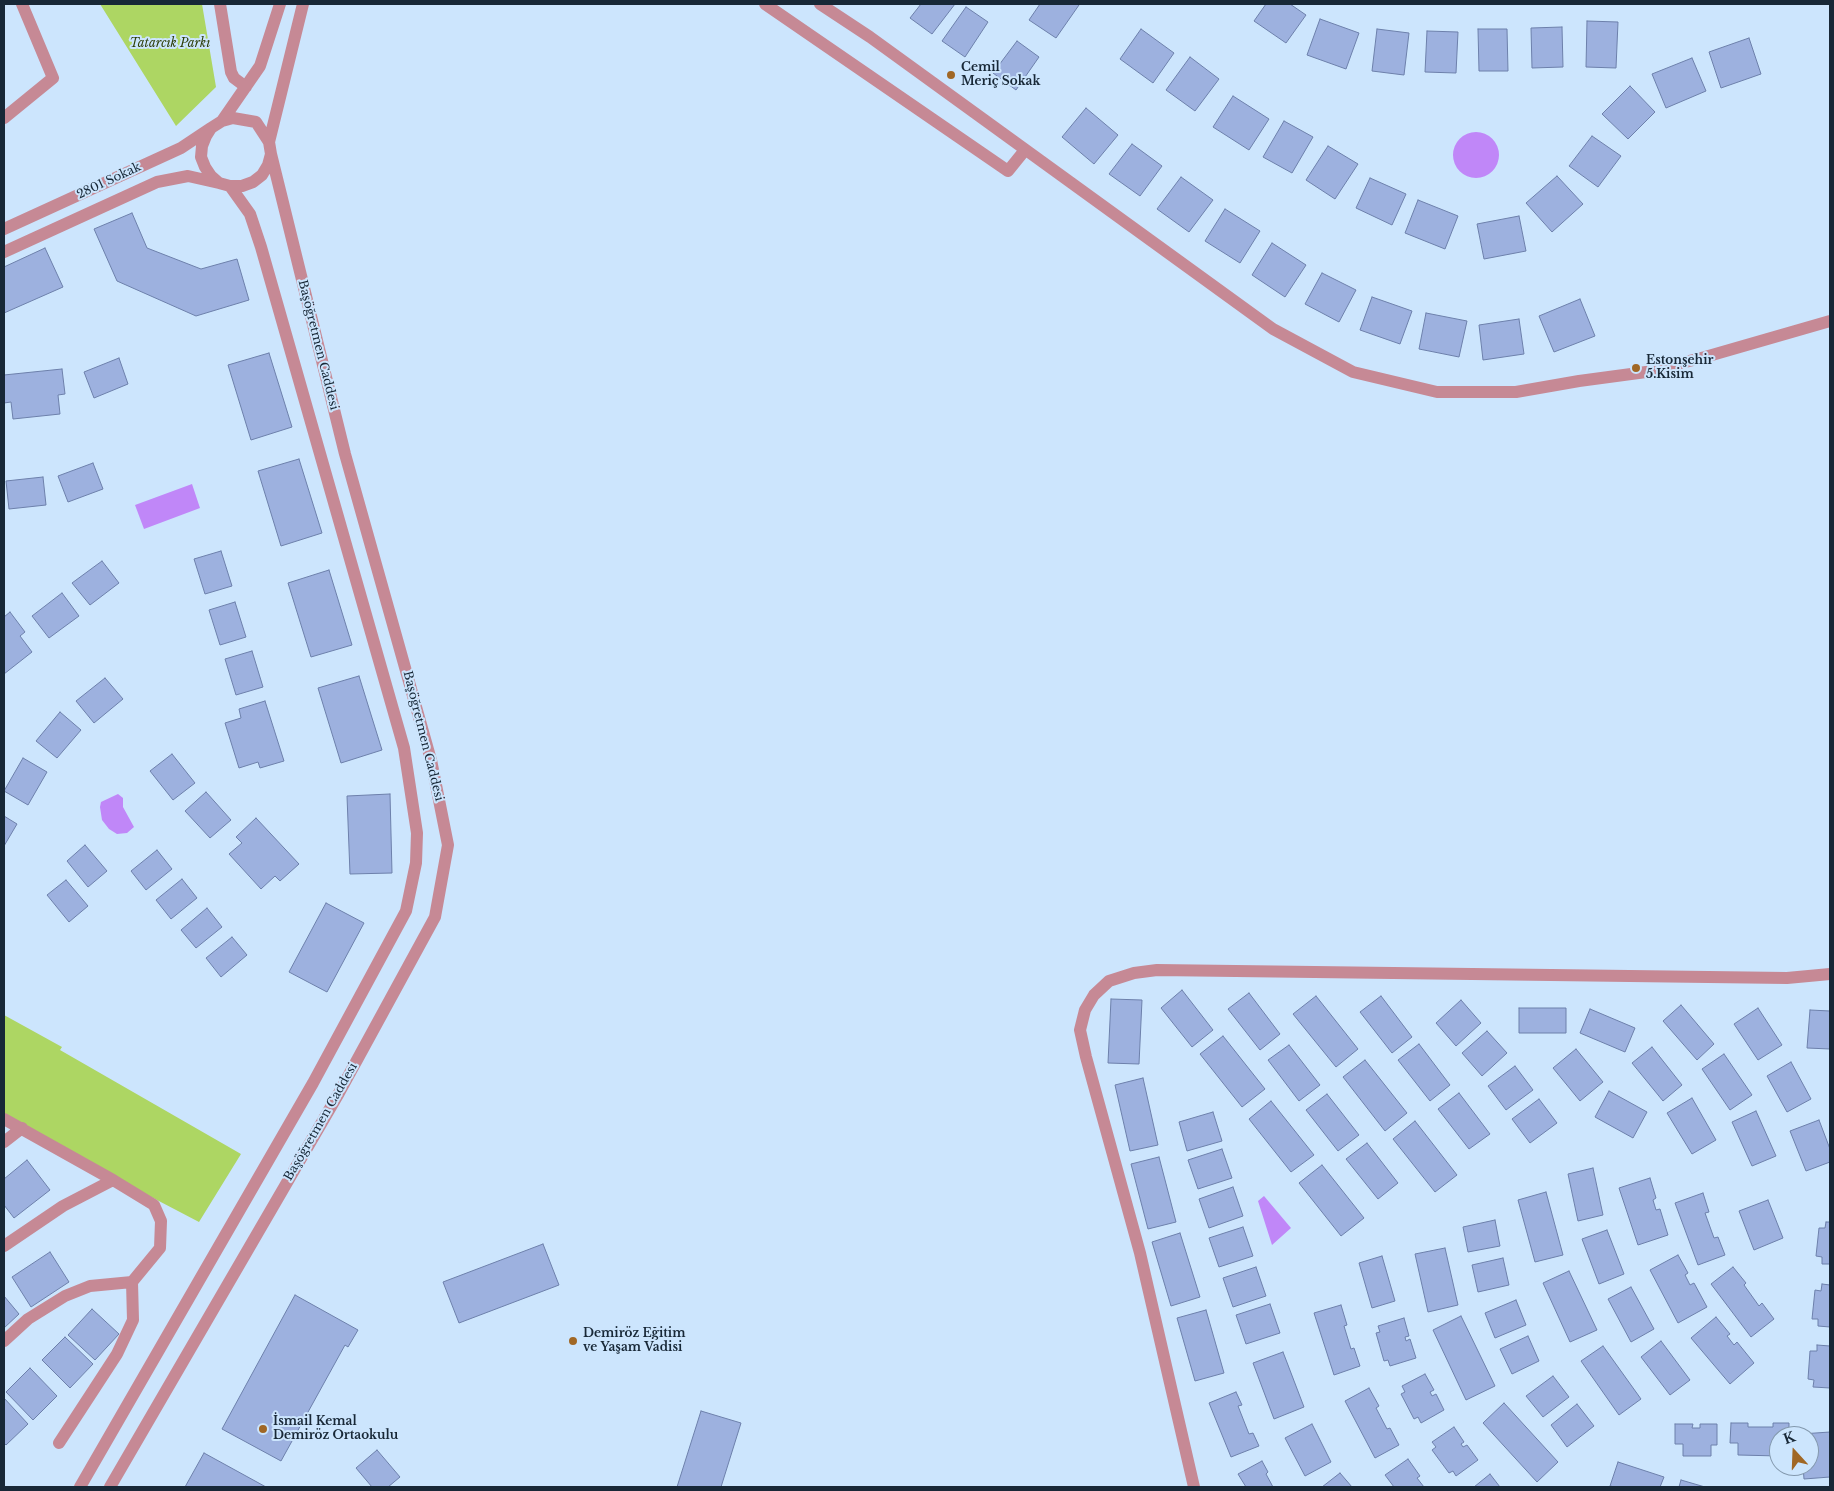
<!DOCTYPE html>
<meta charset="utf-8">
<style>
body{margin:0}
#map{position:relative;width:1834px;height:1491px;overflow:hidden;background:#cce5fd;font-family:"Libre Baskerville",serif}
canvas{display:block}
.frame{position:absolute;inset:0;border:5px solid #182837;pointer-events:none}
.north{position:absolute;left:1769px;top:1426px;width:50px;height:50px;box-sizing:border-box;background:#cce5fd;border:1px solid #8499ae;border-radius:50%;rotate:340deg;font-size:14px;font-weight:700;line-height:20px;text-align:center;color:#182837}
.north::after{content:'';display:block;margin:auto;width:18px;height:22px;background:#a06725;clip-path:polygon(50% 0,100% 100%,50% 72%,0 100%)}
</style>
<div id="map">
<canvas width="1834" height="1491"></canvas>
<div class="frame"></div>
<div class="north">K</div>
</div>
<script>
const context = document.querySelector('canvas').getContext('2d');
context.lineJoin = 'round';
function paint(path, color) { context.fillStyle = color; context.fill(path, 'evenodd'); }
const shape = rows => new Path2D(rows.map(r => 'M' + r).join(''));
function stroke(path, color, width, dash) { context.strokeStyle = color; context.lineWidth = width; context.lineCap = dash ? 'butt' : 'round'; context.setLineDash(dash || []); context.stroke(path); }
function drawText(font, color, halo, rows, align = 'center') {
  context.font = font + ' "Libre Baskerville",serif'; context.lineWidth = 4; context.setLineDash([]); context.textBaseline = 'middle'; context.strokeStyle = halo; context.fillStyle = color; for (const [text, x, y, turn = 0] of rows) {
    context.save(); context.translate(x, y); context.rotate((+turn || 0) * Math.PI / 180); context.textAlign = isNaN(turn) ? turn : align; if (halo) context.strokeText(text, 0, 0); context.fillText(text, 0, 0); context.restore();
  }
}
const green = shape([
 [100,4,202,4,216,87,176,126],
 [4,1015,62,1047,60,1050,241,1154,199,1222,4,1120]
]);
const water = shape([
 '1453 155a23 23 0 1 1 46 0a23 23 0 1 1-46 0Z',
 [192,484,200,508,144,529,135,505],
 [118,794,123,798,123,807,134,827,127,833,117,834,109,829,102,820,100,807,101,802],
 [1264,1196,1291,1228,1272,1245,1258,1201]
]);
const building = shape([
 [921,4,955,4,932,34,910,18,921,4],
 [1040,4,1077,4,1079,5,1056,38,1029,20,1040,4],
 [1266,4,1290,4,1306,15,1286,43,1254,21,1266,4],
 [966,7,988,22,965,57,942,41,966,7],
 [1320,19,1359,33,1346,69,1307,55,1320,19],
 [1587,21,1618,22,1616,68,1586,67,1587,21],
 [1562,27,1563,67,1532,68,1531,28,1562,27],
 [1141,29,1174,53,1153,83,1120,59,1141,29],
 [1377,29,1409,33,1404,75,1372,71,1377,29],
 [1478,29,1507,29,1508,71,1479,71,1478,29],
 [1427,31,1458,32,1456,73,1425,72,1427,31],
 [1749,38,1761,74,1721,88,1709,52,1749,38],
 [1017,41,1039,57,1016,90,993,73,1017,41],
 [1190,57,1219,79,1195,111,1166,90,1190,57],
 [1692,58,1706,91,1666,108,1652,74,1692,58],
 [1630,86,1655,112,1628,139,1602,114,1630,86],
 [1233,96,1269,119,1249,150,1213,127,1233,96],
 [1086,108,1118,135,1094,164,1062,137,1086,108],
 [1284,121,1313,137,1292,173,1263,157,1284,121],
 [1592,136,1621,156,1598,187,1569,166,1592,136],
 [1132,144,1162,166,1140,196,1109,174,1132,144],
 [1328,146,1358,164,1335,199,1306,180,1328,146],
 [1557,176,1583,204,1552,232,1526,203,1557,176],
 [1181,177,1213,200,1189,232,1157,209,1181,177],
 [1370,178,1406,194,1392,225,1356,208,1370,178],
 [1418,200,1458,216,1445,249,1405,233,1418,200],
 [1225,209,1260,231,1240,263,1205,241,1225,209],
 [132,213,147,248,201,269,237,259,249,300,196,316,117,281,94,229,132,213],
 [1519,216,1526,251,1484,259,1477,224,1519,216],
 [1272,243,1306,265,1285,297,1252,275,1272,243],
 [45,248,63,287,4,313,4,267,45,248],
 [1322,273,1356,290,1339,322,1305,304,1322,273],
 [1372,297,1412,311,1400,344,1360,330,1372,297],
 [1580,299,1595,336,1554,352,1539,316,1580,299],
 [1426,313,1467,321,1459,357,1419,349,1426,313],
 [1519,319,1524,354,1483,360,1479,325,1519,319],
 [269,353,292,427,251,440,228,365,269,353],
 [119,358,128,384,94,398,84,372,119,358],
 [62,369,65,394,58,395,60,414,13,419,11,402,4,403,4,375,62,369],
 [299,459,322,533,281,546,258,471,299,459],
 [93,463,103,489,68,502,58,476,93,463],
 [43,477,46,505,9,509,6,481,43,477],
 [221,551,232,586,205,594,194,559,221,551],
 [102,561,119,583,90,605,72,583,102,561],
 [329,570,352,645,311,657,288,583,329,570],
 [62,593,79,616,49,638,32,616,62,593],
 [235,602,246,637,220,645,209,610,235,602],
 [10,612,25,632,20,636,32,652,4,674,4,617,10,612],
 [252,651,263,687,236,695,225,659,252,651],
 [359,676,382,750,341,763,318,688,359,676],
 [105,678,123,699,94,723,76,701,105,678],
 [265,701,284,761,260,768,258,762,239,768,225,723,241,718,239,709,265,701],
 [60,712,81,730,57,758,36,741,60,712],
 [172,754,195,783,173,800,150,771,172,754],
 [23,758,47,772,28,805,4,791,23,758],
 [206,792,231,820,210,838,185,811,206,792],
 [390,794,392,873,350,874,347,796,390,794],
 [4,816,17,824,4,846,4,816],
 [256,818,299,864,280,881,275,876,261,889,229,854,242,843,236,837,256,818],
 [85,845,107,871,88,887,67,861,85,845],
 [157,850,172,869,146,890,131,871,157,850],
 [182,879,197,898,171,919,156,900,182,879],
 [66,880,88,906,69,922,47,895,66,880],
 [326,903,364,923,327,992,289,972,326,903],
 [207,908,222,927,196,948,181,930,207,908],
 [232,937,247,955,221,977,206,958,232,937],
 [1182,990,1213,1030,1192,1047,1161,1008,1182,990],
 [1249,993,1280,1034,1260,1050,1228,1009,1249,993],
 [1316,996,1358,1049,1336,1067,1293,1014,1316,996],
 [1381,996,1412,1037,1392,1053,1360,1012,1381,996],
 [1111,999,1142,1000,1139,1064,1108,1063,1111,999],
 [1461,1000,1481,1023,1456,1046,1436,1023,1461,1000],
 [1681,1005,1714,1044,1697,1060,1663,1021,1681,1005],
 [1519,1008,1566,1008,1566,1033,1519,1033,1519,1008],
 [1758,1008,1782,1045,1758,1060,1734,1024,1758,1008],
 [1590,1009,1635,1028,1625,1052,1580,1033,1590,1009],
 [1810,1010,1830,1011,1830,1049,1807,1048,1810,1010],
 [1487,1031,1507,1053,1482,1076,1462,1053,1487,1031],
 [1223,1036,1265,1089,1242,1107,1200,1054,1223,1036],
 [1419,1044,1450,1085,1430,1101,1398,1060,1419,1044],
 [1289,1045,1320,1085,1299,1101,1268,1060,1289,1045],
 [1652,1047,1682,1085,1663,1101,1632,1063,1652,1047],
 [1576,1049,1603,1082,1580,1101,1553,1068,1576,1049],
 [1724,1054,1752,1095,1730,1110,1702,1069,1724,1054],
 [1365,1060,1407,1113,1385,1131,1343,1077,1365,1060],
 [1791,1062,1811,1099,1787,1112,1767,1076,1791,1062],
 [1515,1066,1533,1090,1506,1110,1488,1086,1515,1066],
 [1143,1078,1158,1145,1130,1151,1115,1085,1143,1078],
 [1609,1091,1647,1112,1633,1138,1595,1117,1609,1091],
 [1459,1093,1490,1134,1469,1149,1438,1109,1459,1093],
 [1327,1094,1359,1135,1338,1151,1306,1110,1327,1094],
 [1692,1098,1716,1140,1692,1154,1667,1113,1692,1098],
 [1539,1099,1557,1123,1530,1143,1512,1119,1539,1099],
 [1271,1101,1314,1155,1291,1172,1249,1119,1271,1101],
 [1756,1111,1776,1156,1752,1166,1732,1122,1756,1111],
 [1213,1112,1222,1141,1187,1151,1179,1122,1213,1112],
 [1819,1120,1830,1149,1830,1162,1806,1171,1790,1131,1819,1120],
 [1415,1121,1457,1175,1435,1192,1393,1139,1415,1121],
 [1367,1143,1398,1183,1378,1199,1346,1159,1367,1143],
 [1222,1149,1232,1178,1198,1189,1188,1160,1222,1149],
 [1159,1157,1176,1222,1148,1229,1131,1164,1159,1157],
 [27,1160,50,1190,14,1218,4,1205,4,1179,27,1160],
 [1322,1165,1364,1218,1341,1236,1299,1183,1322,1165],
 [1593,1168,1603,1215,1578,1221,1568,1174,1593,1168],
 [1650,1178,1656,1198,1653,1200,1656,1210,1660,1209,1668,1235,1638,1245,1619,1188,1650,1178],
 [1233,1187,1243,1216,1209,1228,1199,1199,1233,1187],
 [1546,1192,1563,1255,1535,1262,1518,1200,1546,1192],
 [1703,1193,1709,1212,1705,1213,1714,1238,1718,1237,1725,1255,1698,1265,1675,1203,1703,1193],
 [1768,1200,1783,1238,1754,1250,1739,1211,1768,1200],
 [1495,1220,1500,1246,1468,1252,1463,1227,1495,1220],
 [1826,1222,1830,1222,1830,1264,1822,1264,1822,1257,1816,1256,1819,1228,1825,1228,1826,1222],
 [1243,1227,1253,1256,1219,1267,1209,1238,1243,1227],
 [1607,1230,1624,1274,1599,1284,1582,1239,1607,1230],
 [1180,1233,1200,1297,1171,1306,1152,1242,1180,1233],
 [543,1244,559,1285,459,1323,443,1282,543,1244],
 [1445,1248,1458,1305,1428,1312,1415,1254,1445,1248],
 [50,1252,69,1282,31,1307,12,1277,50,1252],
 [1678,1255,1688,1273,1685,1275,1690,1285,1694,1283,1707,1307,1678,1323,1650,1270,1678,1255],
 [1382,1256,1395,1301,1372,1308,1359,1263,1382,1256],
 [1503,1258,1509,1285,1478,1292,1472,1265,1503,1258],
 [1256,1267,1266,1296,1233,1307,1223,1278,1256,1267],
 [1733,1267,1746,1283,1744,1285,1759,1306,1762,1303,1774,1319,1751,1337,1711,1284,1733,1267],
 [1569,1271,1597,1330,1570,1342,1543,1283,1569,1271],
 [1822,1284,1830,1285,1830,1327,1818,1326,1818,1319,1812,1319,1815,1290,1821,1291,1822,1284],
 [1631,1287,1654,1329,1631,1342,1608,1299,1631,1287],
 [295,1295,358,1330,348,1347,345,1345,281,1461,222,1429,295,1295],
 [4,1296,19,1314,4,1328,4,1296],
 [1516,1300,1526,1325,1495,1338,1485,1313,1516,1300],
 [1270,1304,1280,1333,1246,1344,1236,1315,1270,1304],
 [1341,1305,1347,1325,1344,1326,1351,1349,1354,1348,1360,1366,1334,1375,1314,1313,1341,1305],
 [92,1309,119,1334,95,1360,68,1335,92,1309],
 [1206,1310,1224,1373,1195,1381,1177,1318,1206,1310],
 [1461,1316,1495,1386,1466,1400,1433,1330,1461,1316],
 [1716,1317,1730,1334,1727,1336,1734,1345,1737,1342,1754,1363,1730,1384,1691,1338,1716,1317],
 [1404,1318,1409,1336,1405,1337,1406,1341,1410,1339,1416,1358,1390,1366,1388,1360,1384,1361,1376,1333,1380,1332,1378,1326,1404,1318],
 [1528,1336,1539,1361,1512,1374,1500,1349,1528,1336],
 [65,1337,93,1364,70,1388,42,1360,65,1337],
 [1661,1341,1690,1380,1670,1395,1641,1357,1661,1341],
 [1817,1345,1830,1346,1830,1388,1813,1387,1814,1380,1808,1379,1810,1351,1817,1351,1817,1345],
 [1603,1346,1641,1399,1619,1415,1581,1361,1603,1346],
 [1283,1352,1304,1407,1274,1419,1253,1363,1283,1352],
 [30,1368,57,1396,33,1420,6,1392,30,1368],
 [1425,1374,1434,1390,1430,1392,1432,1396,1436,1394,1444,1410,1421,1423,1418,1417,1414,1419,1401,1394,1405,1392,1402,1386,1425,1374],
 [1553,1376,1569,1397,1543,1417,1526,1396,1553,1376],
 [1369,1388,1379,1406,1376,1408,1387,1429,1390,1428,1399,1445,1375,1458,1345,1401,1369,1388],
 [1236,1392,1242,1405,1238,1406,1249,1434,1253,1433,1259,1446,1231,1457,1209,1403,1236,1392],
 [4,1398,28,1424,6,1445,4,1443,4,1398],
 [1504,1403,1558,1462,1537,1482,1483,1423,1504,1403],
 [1577,1404,1594,1426,1567,1447,1551,1425,1577,1404],
 [701,1411,741,1423,721,1487,677,1487,701,1411],
 [1731,1423,1748,1423,1748,1427,1773,1427,1773,1423,1789,1423,1789,1436,1779,1436,1779,1456,1738,1455,1738,1443,1730,1443,1731,1423],
 [1312,1424,1331,1462,1305,1476,1285,1438,1312,1424],
 [1675,1424,1693,1424,1692,1428,1700,1428,1700,1424,1717,1424,1717,1445,1711,1445,1711,1456,1683,1456,1683,1444,1675,1444,1675,1424],
 [1454,1427,1464,1442,1461,1444,1463,1447,1467,1445,1478,1460,1456,1476,1453,1471,1449,1473,1432,1450,1436,1447,1432,1442,1454,1427],
 [1830,1432,1830,1477,1804,1479,1803,1466,1809,1466,1809,1436,1801,1436,1801,1434,1830,1432],
 [377,1450,400,1477,388,1487,372,1487,356,1468,377,1450],
 [204,1453,266,1487,185,1487,204,1453],
 [1408,1459,1420,1476,1417,1478,1424,1487,1394,1487,1385,1475,1408,1459],
 [1262,1461,1268,1472,1266,1474,1273,1487,1246,1487,1238,1474,1262,1461],
 [1618,1462,1664,1477,1660,1487,1615,1487,1610,1486,1618,1462],
 [1340,1473,1352,1487,1322,1487,1340,1473],
 [1490,1474,1500,1487,1474,1487,1490,1474],
 [1681,1480,1705,1487,1679,1487,1681,1480]
]);
const minor = shape([
 [220,4,231,72,234,78,246,87],
 [765,4,1008,171,1025,150],
 [820,4,870,37,1273,329,1353,372,1437,392,1516,392,1579,381,1646,372,1705,357,1830,321],
 [4,118,53,78,22,4],
 [233,118,256,122,269,142,271,154,268,165,262,175,253,182,242,186,230,186,219,183,211,176,205,167,201,157,202,146,206,136,211,128,222,121,233,118],
 [222,121,260,66,280,4],
 [269,142,303,4],
 [4,229,181,148,211,128],
 [4,252,157,182,188,176,219,183],
 [4,1119,113,1180,154,1205,161,1221,160,1248,132,1282,133,1320,117,1354,59,1443],
 [4,1142,22,1128],
 [4,1246,63,1206,113,1180],
 [4,1341,28,1319,65,1296,90,1286,132,1282],
 [80,1487,313,1083,406,911,416,863,417,833,404,748,261,247,250,214,230,186],
 [110,1487,339,1093,435,917,448,845,431,760,345,454,271,154],
 [1194,1487,1140,1253,1086,1057,1080,1030,1085,1010,1094,995,1109,981,1134,973,1157,970,1787,978,1830,974]
]);
const markers = [
 [951,75,5,"#a06725"],
 [1636,368,5,"#a06725"],
 [573,1341,5,"#a06725"],
 [263,1429,5,"#a06725"]
];
const parkNames = [
 ["Tatarcık Parkı",170,44]
];
const poiNames = [
 ["Cemil",961,68],
 ["Meriç Sokak",961,82],
 ["Estonşehir",1646,361],
 ["5.Kisim",1646,375],
 ["Demiröz Eğitim",583,1334],
 ["ve Yaşam Vadisi",583,1348],
 ["İsmail Kemal",273,1422],
 ["Demiröz Ortaokulu",273,1436]
];
const streetNames = [
 ["2801 Sokak",109,181,-25],
 ["Başöğretmen Caddesi",318,345,76],
 ["Başöğretmen Caddesi",423,736,76],
 ["Başöğretmen Caddesi",321,1122,-60]
];
paint(green, '#add663');
paint(water, '#c087f8');
paint(building, '#9db1df');
stroke(building, '#6d80ab', 1);
stroke(minor, '#c68995', 12);
for (const [x, y, r, color] of markers) { const dot = new Path2D(); dot.arc(x, y, r, 0, 2 * Math.PI); context.fillStyle = color; context.fill(dot); stroke(dot, '#cce5fd', 2); }
drawText('italic 12px', '#2e3f09', '#cce5fd', parkNames);
drawText('bold 12px', '#182837', '#cce5fd', poiNames, 'left');
drawText('12px', '#182837', '#cce5fd', streetNames);
</script>
